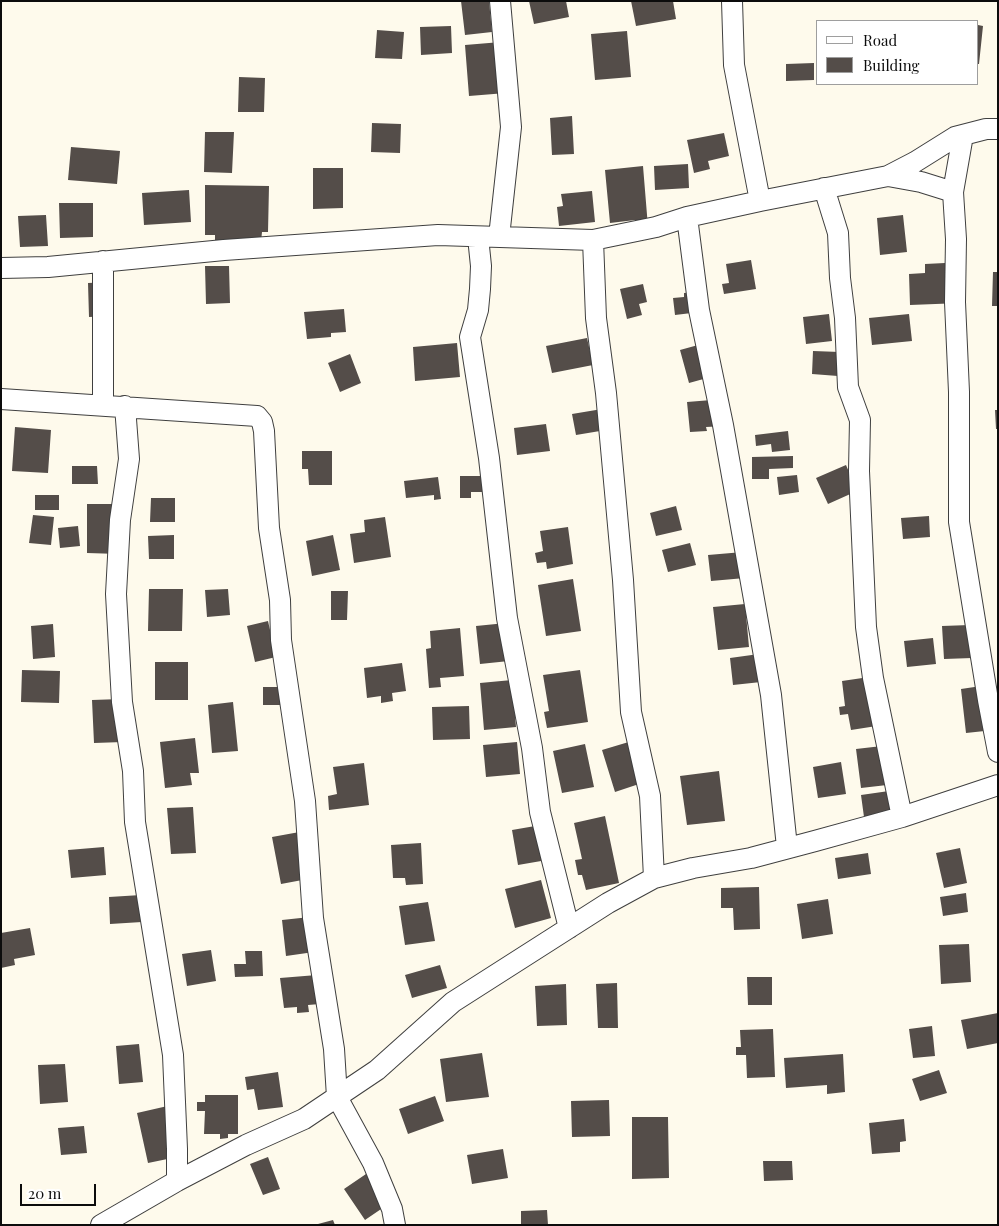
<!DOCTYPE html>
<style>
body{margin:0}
#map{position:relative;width:999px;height:1226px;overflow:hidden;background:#fefaec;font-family:"Playfair Display",serif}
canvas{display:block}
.frame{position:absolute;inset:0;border:2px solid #0c0c0c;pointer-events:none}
.legend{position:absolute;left:816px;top:20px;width:162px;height:65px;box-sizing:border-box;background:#fff;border:1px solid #9e9e9e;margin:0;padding:6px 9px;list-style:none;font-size:15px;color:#0c0c0c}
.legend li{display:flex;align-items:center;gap:10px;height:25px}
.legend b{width:25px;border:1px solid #9e9e9e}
.scale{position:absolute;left:20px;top:1184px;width:76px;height:22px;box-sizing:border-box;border:2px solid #0c0c0c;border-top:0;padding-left:6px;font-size:15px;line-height:18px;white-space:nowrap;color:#0c0c0c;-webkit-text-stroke:4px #fff;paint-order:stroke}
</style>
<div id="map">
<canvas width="999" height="1226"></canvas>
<div class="frame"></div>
<ul class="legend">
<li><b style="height:6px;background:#fff"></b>Road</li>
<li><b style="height:14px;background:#544d49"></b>Building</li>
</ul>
<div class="scale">20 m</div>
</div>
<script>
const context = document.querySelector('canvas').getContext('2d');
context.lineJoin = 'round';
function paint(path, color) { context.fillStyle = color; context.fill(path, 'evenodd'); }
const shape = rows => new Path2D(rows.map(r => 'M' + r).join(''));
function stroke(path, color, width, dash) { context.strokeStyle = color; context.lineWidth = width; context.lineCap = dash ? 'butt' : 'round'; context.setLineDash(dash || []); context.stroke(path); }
const building = shape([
 [461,1,489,1,492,32,465,35],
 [529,1,566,1,569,17,534,24],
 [631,1,673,1,676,19,636,26],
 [978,25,983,26,979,64,978,64],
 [451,26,452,53,421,55,420,27],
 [377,30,404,32,402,59,375,58],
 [627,31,631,77,595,80,591,34],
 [501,42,506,93,469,96,465,45],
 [814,63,814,80,786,81,786,64],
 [239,77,265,78,264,112,238,112],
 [572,116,574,154,552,155,550,118],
 [372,123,401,124,400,153,371,152],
 [205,132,234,132,232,173,204,172],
 [724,133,729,156,708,161,710,169,694,173,687,140],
 [71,147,120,151,117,184,68,180],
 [688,164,689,188,655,190,654,166],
 [643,166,648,227,636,228,635,220,610,223,605,170],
 [313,168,343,168,343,208,313,209],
 [205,185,269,186,268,232,262,232,261,242,215,242,215,235,205,235],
 [189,190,191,222,144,225,142,193],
 [592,191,595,222,559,226,557,207,563,206,561,194],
 [59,203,93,203,93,237,60,238],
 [46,215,48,246,20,247,18,216],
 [903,215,907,252,880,255,877,218],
 [751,260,756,289,724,294,722,284,729,283,726,264],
 [945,263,945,276,960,275,961,303,910,305,909,274,925,273,925,264],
 [205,266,229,266,230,303,206,304],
 [993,272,998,272,998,306,992,306],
 [111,282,112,316,89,317,88,283],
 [643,284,647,302,639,304,642,315,627,319,620,289],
 [698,292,700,312,675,315,673,298,684,297,684,293],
 [344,309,346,332,331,333,331,337,307,339,304,312],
 [829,314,832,341,806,344,803,317],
 [909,314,912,341,872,345,869,318],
 [587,338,593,365,552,373,546,346],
 [709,342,718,375,689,383,680,350],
 [457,343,460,377,415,381,413,347],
 [813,351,840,352,838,376,812,374],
 [350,354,361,383,340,392,328,363],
 [724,399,726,426,706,427,707,431,690,432,687,402],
 [602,409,606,430,576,435,572,414],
 [995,410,998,410,998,429,996,429],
 [546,424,550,451,517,455,514,428],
 [15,427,51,430,48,473,12,471],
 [788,431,790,450,772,452,771,444,756,446,755,435],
 [302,451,332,451,332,485,309,485,308,469,302,469],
 [793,456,793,468,769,469,769,479,752,479,752,457],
 [846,465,857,491,828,504,816,478],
 [72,466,97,466,98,484,72,484],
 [797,475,799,492,779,495,777,477],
 [460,476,489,476,489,492,471,492,471,498,460,498],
 [438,477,441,499,434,500,434,495,406,498,404,481],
 [35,495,59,495,59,510,35,510],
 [151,498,175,498,175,522,150,522],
 [87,504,119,504,119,554,87,553],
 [676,506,682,530,656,536,650,513],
 [33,515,54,517,51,545,29,543],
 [929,516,930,537,903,539,901,518],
 [385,517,391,557,354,563,350,534,365,532,364,520],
 [78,526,80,546,60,548,58,528],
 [568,527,573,564,547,569,546,562,537,563,535,553,543,551,540,531],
 [174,535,174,559,149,559,148,536],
 [333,535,340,570,312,576,306,541],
 [690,543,696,565,668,572,662,550],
 [743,552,745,578,711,581,708,555],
 [573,579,581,631,546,636,538,585],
 [149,589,183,589,182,631,148,631],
 [228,589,230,615,207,617,205,590],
 [331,591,348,591,347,620,331,620],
 [745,604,749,647,718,650,713,607],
 [268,621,276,657,255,662,247,626],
 [506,623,509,661,480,664,476,626],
 [53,624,55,657,33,659,31,626],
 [970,625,972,658,944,659,942,626],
 [460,628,464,676,440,678,441,687,429,688,426,649,431,648,430,631],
 [933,638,936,664,907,667,904,641],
 [759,654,761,682,733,685,730,658],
 [155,662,188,662,188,700,155,700],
 [402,663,406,691,392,693,393,701,381,703,381,696,367,698,364,668],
 [22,670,60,671,59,703,21,702],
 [580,670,588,722,547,728,544,712,549,711,543,675],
 [876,676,883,725,851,730,848,714,840,715,839,707,845,706,842,681],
 [512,680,516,727,484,730,480,683],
 [988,685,994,730,966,733,961,689],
 [263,687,293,687,293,705,263,705],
 [121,699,123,742,94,743,92,700],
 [233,702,238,751,212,753,208,705],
 [469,706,470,739,433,740,432,707],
 [195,738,199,773,190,773,192,785,165,788,160,742],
 [632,741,645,782,615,792,602,750],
 [517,742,520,774,486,777,483,745],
 [585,744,594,787,562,793,553,751],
 [882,746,887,785,861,788,856,749],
 [841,762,846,794,818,798,813,767],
 [364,763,369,805,329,810,328,796,337,794,333,767],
 [719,771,725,821,687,825,680,776],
 [889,791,892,813,864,817,861,795],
 [193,807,196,853,171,854,167,808],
 [605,816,619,883,586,890,582,875,578,875,575,860,582,859,574,823],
 [541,825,547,860,518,865,512,830],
 [305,831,313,878,281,884,272,837],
 [421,843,423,884,406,885,405,878,393,878,391,845],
 [104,847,106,875,71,878,68,850],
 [960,848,967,883,944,888,936,853],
 [868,853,871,874,838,879,835,858],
 [541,880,551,918,515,928,505,889],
 [759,887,760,929,734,930,733,908,721,908,721,888],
 [966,893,968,912,943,916,940,897],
 [141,895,142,922,110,924,109,897],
 [828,899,833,934,802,939,797,904],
 [428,902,435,941,405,945,399,906],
 [310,917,314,952,286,956,282,920],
 [30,928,35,955,14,959,15,965,1,968,1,933],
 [969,944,971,982,941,984,939,945],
 [211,950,216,981,187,986,182,954],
 [245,951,262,951,263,976,235,977,234,964,246,964],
 [440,965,447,988,412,998,405,975],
 [317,975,320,1004,308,1005,309,1012,297,1013,297,1007,284,1008,280,978],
 [747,977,772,977,772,1005,748,1005],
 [617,983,618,1028,598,1028,596,984],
 [566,984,567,1025,537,1026,535,986],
 [998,1013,998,1043,967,1049,961,1020],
 [932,1026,935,1056,913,1058,909,1029],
 [773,1029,775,1077,747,1078,746,1055,736,1055,736,1047,741,1047,740,1030],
 [139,1044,143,1082,119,1084,116,1046],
 [482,1053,489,1097,446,1102,440,1059],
 [843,1054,845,1092,827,1094,827,1085,786,1088,784,1058],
 [65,1064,68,1102,40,1104,38,1065],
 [939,1070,947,1093,920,1101,912,1079],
 [278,1072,283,1107,258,1110,254,1089,247,1090,245,1077],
 [205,1095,238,1095,238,1134,228,1134,228,1138,220,1139,220,1134,204,1134,205,1111,197,1111,197,1102,205,1102],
 [435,1096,444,1121,408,1134,399,1109],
 [609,1100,610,1136,572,1137,571,1101],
 [172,1105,182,1156,148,1163,137,1113],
 [632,1117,668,1117,669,1178,632,1179],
 [904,1119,906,1141,900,1142,900,1152,872,1154,869,1123],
 [84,1126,87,1153,61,1155,58,1128],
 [503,1149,508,1178,472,1184,467,1155],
 [268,1157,280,1189,263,1195,250,1164],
 [763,1161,792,1161,793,1180,764,1181],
 [366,1174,387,1205,365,1220,344,1189],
 [547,1210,548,1225,521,1225,521,1211],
 [333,1220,335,1225,318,1225,318,1224]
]);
const street = shape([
 [732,1,734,65,760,201],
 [888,176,921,182,953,192,956,239,955,302,959,392,959,522,988,700,998,752],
 [824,188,838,233,840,278,845,318,848,387,860,420,859,471,866,627,873,678,902,817],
 [953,192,963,135],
 [687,217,699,310,723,425,771,695,787,847],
 [478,237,481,266,480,289,478,310,470,337,489,458,507,618,532,748,540,812,569,928],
 [499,237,511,127,500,1],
 [593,240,596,318,606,393,623,580,631,712,650,796,654,878],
 [103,261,103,405],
 [1,268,48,267,224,250,438,235,593,240,656,227,687,217,760,201,888,176,915,162,955,137,986,129,998,129],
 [1,399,257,416,262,422,264,431,269,528,280,600,281,640,305,801,313,918,334,1049,337,1097,373,1163,392,1209,395,1225],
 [125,406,129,459,120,520,116,594,122,702,133,771,135,822,173,1055,177,1149,177,1181],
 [101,1225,177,1181,246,1145,304,1119,377,1070,453,1002,608,903,654,878,693,868,751,858,815,841,902,817,998,785]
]);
paint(building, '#544d49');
stroke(street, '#3f3f3f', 22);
stroke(street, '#fff', 20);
</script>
